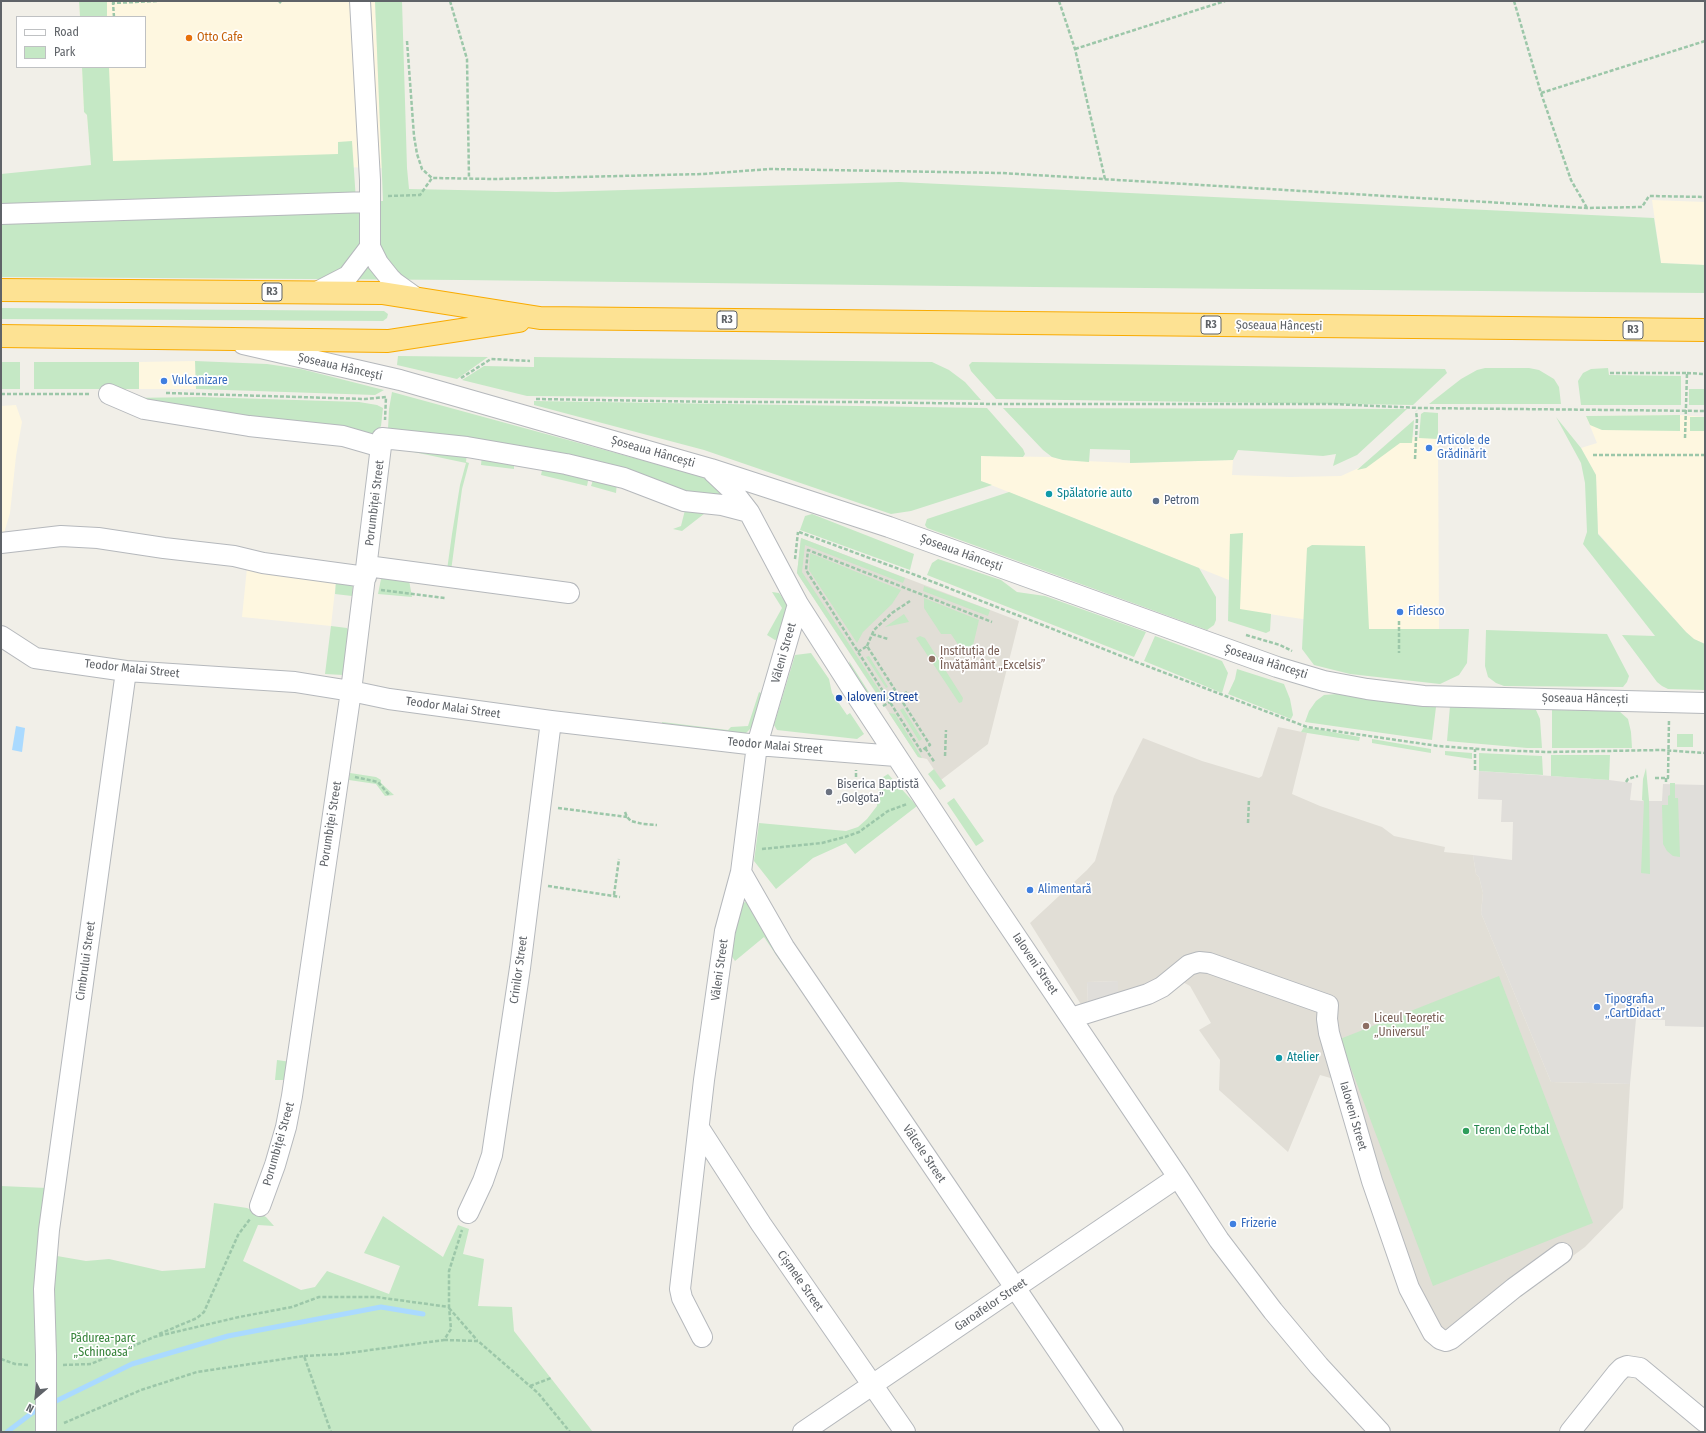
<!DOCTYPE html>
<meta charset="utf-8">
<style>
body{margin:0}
#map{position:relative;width:1706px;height:1433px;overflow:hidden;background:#f1efe8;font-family:"Fira Sans Condensed",sans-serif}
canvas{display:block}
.frame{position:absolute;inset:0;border:2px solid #5f6368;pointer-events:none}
.legend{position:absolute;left:16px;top:16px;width:130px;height:52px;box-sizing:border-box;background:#fff;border:1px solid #bfc1c3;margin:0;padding:5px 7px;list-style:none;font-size:12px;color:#5f6368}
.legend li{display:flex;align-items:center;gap:8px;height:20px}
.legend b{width:20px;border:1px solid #bfc1c3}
.north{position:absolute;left:16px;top:1377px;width:40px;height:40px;-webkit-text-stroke:3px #fff;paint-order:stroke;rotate:208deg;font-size:11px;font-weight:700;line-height:16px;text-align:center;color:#5f6368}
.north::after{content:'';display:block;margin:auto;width:14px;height:18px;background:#5f6368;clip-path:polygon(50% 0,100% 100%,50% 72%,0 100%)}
</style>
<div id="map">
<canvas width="1706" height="1433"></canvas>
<div class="frame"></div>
<ul class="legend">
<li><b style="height:5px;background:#fff"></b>Road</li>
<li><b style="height:11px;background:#c5e8c5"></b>Park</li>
</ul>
<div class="north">N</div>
</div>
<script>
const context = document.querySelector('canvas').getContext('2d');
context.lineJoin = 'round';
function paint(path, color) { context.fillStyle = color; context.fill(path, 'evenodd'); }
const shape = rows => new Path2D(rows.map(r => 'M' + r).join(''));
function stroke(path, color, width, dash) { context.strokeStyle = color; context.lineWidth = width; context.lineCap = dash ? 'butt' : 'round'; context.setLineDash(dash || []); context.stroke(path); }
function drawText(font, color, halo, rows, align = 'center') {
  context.font = font + ' "Fira Sans Condensed",sans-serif'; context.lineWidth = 3.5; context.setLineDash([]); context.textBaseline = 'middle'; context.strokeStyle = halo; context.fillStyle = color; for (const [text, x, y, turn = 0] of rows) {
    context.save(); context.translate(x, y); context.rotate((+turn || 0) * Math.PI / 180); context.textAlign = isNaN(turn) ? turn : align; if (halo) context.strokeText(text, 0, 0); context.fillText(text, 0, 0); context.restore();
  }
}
const commercial = shape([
 [79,1,375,1,382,168,91,161,87,115,84,112,82,67,145,67,145,17,80,17],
 [1652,200,1705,202,1705,265,1661,263],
 [195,361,196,389,139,389,139,362],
 [16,405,22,422,16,456,10,513,4,533,1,533,1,406],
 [1680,415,1705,417,1705,644,1694,639,1686,632,1598,533,1596,475,1581,448,1597,443,1586,416],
 [1397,436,1438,439,1439,629,1369,629,1229,608,1229,580,981,481,980,456,1052,457,1063,460,1130,463,1233,460,1232,475,1290,477,1341,476,1363,466],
 [247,568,336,581,331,626,242,617]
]);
const industrial = shape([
 [1479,771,1609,780,1632,783,1630,800,1642,801,1662,801,1663,784,1705,785,1705,1027,1665,1026,1665,1020,1636,1019,1630,1084,1551,1082,1481,913,1483,893,1479,877,1476,874,1473,855,1512,860,1513,822,1501,822,1502,800,1478,799],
 [1118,981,1118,998,1088,1005,1087,982]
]);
const education = shape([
 [801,538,1019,621,988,744,941,780,927,759,918,757,797,573],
 [1278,727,1307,733,1292,794,1320,806,1382,827,1394,836,1445,847,1444,852,1473,855,1476,874,1479,877,1483,893,1481,913,1551,1082,1630,1084,1623,1208,1585,1247,1570,1258,1444,1332,1437,1331,1334,1079,1320,1075,1288,1152,1219,1090,1220,1060,1199,1030,1211,1023,1190,986,1170,975,1118,998,1118,981,1087,982,1088,1005,1082,1006,1030,923,1087,870,1095,861,1114,796,1143,738,1202,761,1259,778,1262,776]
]);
const green = shape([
 [79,1,107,1,107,17,80,17],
 [375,1,402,1,407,168,409,189,556,192,899,182,1654,218,1661,263,1705,265,1705,293,1035,287,462,280,1,277,1,174,91,165,87,115,84,112,82,67,109,67,113,161,338,154,338,142,352,141,356,201,383,201],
 [1,308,384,311,388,314,387,318,383,321,1,319],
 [398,356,488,357,457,379,397,365],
 [534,357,932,362,949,370,965,382,981,400,527,396,462,380,484,366,534,367],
 [195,361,267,364,301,369,384,390,375,395,196,389],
 [1,362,20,362,20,389,1,389],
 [34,362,139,362,139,389,34,389],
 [972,362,1445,369,1447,373,1413,405,996,399,971,371,969,365],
 [1485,368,1529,368,1539,370,1554,379,1559,387,1561,404,1429,404,1461,379,1477,370],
 [1608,368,1609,375,1681,376,1681,405,1581,405,1578,381,1583,373,1591,369],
 [1689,389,1705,389,1705,405,1689,405],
 [392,392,700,476,718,486,734,502,395,436,388,429,389,409],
 [202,397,359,402,377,405,383,408,381,426,374,435,128,398],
 [534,401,987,408,1023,449,1025,454,1023,457,981,456,981,481,992,485,911,511,891,514,704,450,534,405],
 [1003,408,1407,409,1357,455,1333,466,1336,454,1323,456,1238,450,1233,460,1130,463,1130,450,1090,449,1089,462,1063,460,1052,457,1043,450],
 [1424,412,1438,413,1438,439,1419,438,1421,414],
 [1680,415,1680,431,1602,430,1590,425,1586,416],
 [1556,417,1581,448,1596,475,1598,534,1686,632,1694,639,1705,644,1705,690,1668,689,1662,686,1657,682,1622,635,1655,636,1583,544,1587,532,1585,483,1581,463],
 [1690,417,1705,417,1705,431,1690,431],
 [1414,420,1412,443,1400,443,1366,468,1357,470],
 [409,448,467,453,466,462,469,463,462,489,451,571,447,570,452,534,460,485,466,463,409,451],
 [482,455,514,461,514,469,481,465],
 [543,466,589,476,587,486,541,475],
 [594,477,617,482,616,493,591,486],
 [1009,492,1199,568,1216,597,1216,620,1214,625,1207,630,927,528,925,525,927,519],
 [663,504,709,510,682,531,673,529,681,526,685,510],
 [812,514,914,554,910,570,800,530,805,516],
 [1243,533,1240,609,1271,614,1270,631,1266,633,1228,621,1230,534],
 [801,538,905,578,903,583,805,545,802,572,881,693,879,697,797,573],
 [1312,545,1365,546,1369,629,1469,629,1467,663,1459,675,1440,684,1350,674,1314,665,1302,649,1307,548],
 [810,553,901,590,892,604,863,632,857,643,809,570],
 [938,559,1001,580,1017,592,1045,596,1146,632,1134,657,927,575,932,563],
 [382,574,409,580,412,597,378,594],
 [336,581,353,584,352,596,335,594],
 [924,586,990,610,988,616,923,591],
 [772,592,779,593,787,604,787,618,779,639,775,640,767,635,782,608],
 [924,598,979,620,972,650,963,652,951,634,941,634,924,608],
 [904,614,909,622,885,627],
 [331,626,347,628,349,631,343,675,325,674],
 [1486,630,1607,634,1629,676,1627,682,1623,687,1504,686,1496,683,1488,677,1485,666],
 [920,636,925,638,963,698,962,702,959,703,916,638],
 [1155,636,1222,661,1228,673,1222,693,1144,661],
 [811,653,829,679,832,693,847,715,850,713,864,734,857,739,777,730,774,725,795,655],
 [869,656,888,687,886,688,866,657],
 [849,661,877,705,872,708,852,677],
 [1237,669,1284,684,1290,699,1293,715,1291,719,1228,694,1235,679],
 [759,692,764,695,755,724,745,734,737,732,736,735,662,726,662,722,728,730,731,727,748,726],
 [1337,694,1436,707,1432,740,1305,722,1309,711,1316,701,1324,695],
 [1450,706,1536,710,1540,719,1542,748,1527,748,1447,741],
 [903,708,922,739,919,741,900,710],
 [1552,710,1619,711,1628,719,1631,732,1632,748,1552,748],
 [889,713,895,714,922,758,918,757],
 [1304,727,1360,737,1359,741,1301,732],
 [1677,734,1693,734,1693,747,1677,747],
 [1372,739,1431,749,1431,753,1372,743],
 [1445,751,1472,753,1472,759,1445,755],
 [1479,753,1542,756,1543,775,1479,771],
 [1551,755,1610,755,1609,780,1551,776],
 [1646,768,1649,800,1650,874,1641,873,1644,801,1642,800,1643,779],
 [934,769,946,786,940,790,928,774],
 [350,773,376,777,381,780,381,783,394,795,385,796,376,784,349,780],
 [888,774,917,806,855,854,846,843,813,858,776,889,754,861,759,823,846,831,858,827,867,819,877,806,880,779],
 [1670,783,1675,783,1675,798,1678,798,1680,857,1673,856,1667,851,1663,844,1662,805,1668,805,1668,796,1670,795],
 [954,798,984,841,976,846,947,803],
 [747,901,792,968,787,971,764,937,735,961,728,951,742,904],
 [1499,976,1593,1223,1433,1286,1340,1039],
 [277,1060,291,1062,288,1080,275,1080],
 [1,1186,47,1188,57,1256,86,1261,109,1259,162,1271,205,1268,214,1203,247,1208,266,1217,274,1226,258,1225,243,1261,301,1290,315,1287,327,1271,389,1294,400,1266,364,1253,383,1216,443,1257,458,1225,469,1229,463,1254,484,1259,478,1306,512,1307,514,1331,593,1432,1,1432]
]);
const water = shape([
 [16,726,25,728,22,752,12,750]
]);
const stream = shape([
 [50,1404,132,1364,228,1336,381,1307,423,1314],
 [7,1432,32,1413,41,1408]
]);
const path = shape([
 [279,1,281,3],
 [450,1,467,59,469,178],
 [1059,1,1075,49,1105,179],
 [1514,1,1541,93,1571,180,1587,208],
 [114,17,113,3,159,1],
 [407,41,414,136,417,154,422,169,432,178,495,179,703,174,770,169,1001,173,1587,208,1642,207,1649,196,1705,197],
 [1075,49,1225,1],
 [1541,93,1705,41],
 [388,196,420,195,432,178],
 [1610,373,1687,373,1685,438],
 [1687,373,1704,374],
 [461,378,491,359,530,361],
 [166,393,365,399,386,397,385,420],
 [1,394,91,394],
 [536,399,721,402,857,402,994,404,1332,404,1420,408,1705,411],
 [1593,455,1705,455],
 [1415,459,1417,419,1416,411],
 [799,532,918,576,1139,663,1307,727,1438,746,1492,750,1548,752,1661,750,1705,753],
 [795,559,798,532],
 [381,590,445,598],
 [1399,621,1399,653],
 [872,634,888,639],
 [1246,635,1280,645,1292,651],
 [867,646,874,630,892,613,910,601],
 [858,652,867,646,930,745,921,751,806,570,808,550,992,622],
 [883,706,907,692],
 [925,748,935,763],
 [945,756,946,730],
 [1475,770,1475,749],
 [355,777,378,782,390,796],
 [856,777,856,770],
 [1655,778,1668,778,1669,719],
 [1666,778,1666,784],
 [1626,782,1628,779,1638,776],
 [558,808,627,817],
 [625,812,627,817,631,821,643,824,657,825],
 [1248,823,1249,799],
 [762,849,822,843,845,837,859,832,888,811,907,804],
 [548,886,620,897],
 [614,895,619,859],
 [449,1308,477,1340],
 [159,1334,197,1318,204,1312,238,1235,250,1219],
 [444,1340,478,1341,538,1393,570,1432],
 [304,1356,341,1354,444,1340,451,1329,449,1307],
 [1,1359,15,1364,28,1365],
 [63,1365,91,1364,154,1337,239,1317,292,1307,319,1297,376,1297,449,1307,449,1271,462,1230],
 [530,1386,551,1378],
 [64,1423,141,1390,197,1372,304,1356,331,1432]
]);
const minor = shape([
 [360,1,370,180,370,247,378,263,390,278,395,283,416,298],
 [1,214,369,202],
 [317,292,348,276,370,247],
 [243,344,400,380,711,469,889,527,1277,667,1324,681,1367,689,1424,696,1705,703],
 [109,394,144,409,249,426,343,436,381,447],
 [713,472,732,490,749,512,798,604,853,690,978,880,1178,1177,1219,1240,1273,1311,1319,1366,1380,1432],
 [1,543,61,536,98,538,164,548,234,556,263,563,366,577],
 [367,566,569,593],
 [1,636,35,658,126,671,295,682,351,691,389,699,551,721,757,745,896,756],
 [741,872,784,947,1113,1432],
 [1071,1018,1148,994,1162,987,1189,965,1199,962,1209,963,1328,1005,1327,1019,1329,1033,1372,1181,1409,1288,1433,1333,1440,1339,1446,1341,1451,1339,1514,1288,1562,1253],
 [699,1128,761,1224,905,1432],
 [260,1206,275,1165,286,1127,292,1096,351,691,382,438,467,447,566,464,624,478,684,501,722,505,749,512],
 [468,1213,483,1181,492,1155,520,968,551,721],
 [702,1337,682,1298,680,1289,704,1080,725,931,741,872,757,745,798,604],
 [46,1432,46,1355,44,1289,49,1230,126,671],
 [803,1432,1178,1177],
 [1570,1432,1617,1373,1622,1368,1627,1366,1640,1368,1705,1422]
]);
const highway = shape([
 [1,290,382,293,540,318,1705,330],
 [1,336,388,341,519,321]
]);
const markers = [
 [189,38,4,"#e8710a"],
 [164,381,4,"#3f7fe0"],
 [1429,448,4,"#3f7fe0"],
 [1049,494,4,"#0f9aa8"],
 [1156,501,4,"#5c6f8a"],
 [1400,612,4,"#3f7fe0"],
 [932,659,4,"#8d6e63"],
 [839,698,4,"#1a4fb4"],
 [829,792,4,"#6b7280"],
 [1030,890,4,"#3f7fe0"],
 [1597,1007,4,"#3f7fe0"],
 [1366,1026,4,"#8d6e63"],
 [1279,1058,4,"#0f9aa8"],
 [1466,1131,4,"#2e9e5b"],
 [1233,1224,4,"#3f7fe0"]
];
const shields = [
 [272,292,20],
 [727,320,20],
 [1211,325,20],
 [1633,330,20]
];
const shieldNames = [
 ["R3",272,292],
 ["R3",727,320],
 ["R3",1211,325],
 ["R3",1633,330]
];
const foodNames = [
 ["Otto Cafe",197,38]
];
const streetNames = [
 ["Șoseaua Hâncești",1279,326,1],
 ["Șoseaua Hâncești",340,367,13],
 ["Șoseaua Hâncești",653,452,16],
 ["Porumbiței Street",375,503,-83],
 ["Șoseaua Hâncești",961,553,20],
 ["Văleni Street",784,653,-74],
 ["Șoseaua Hâncești",1266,662,18],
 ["Teodor Malai Street",132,669,6],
 ["Șoseaua Hâncești",1585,699,1],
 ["Teodor Malai Street",453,708,8],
 ["Teodor Malai Street",775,746,5],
 ["Porumbiței Street",331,824,-81],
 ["Cimbrului Street",86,961,-82],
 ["Ialoveni Street",1035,964,56],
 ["Crinilor Street",519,970,-82],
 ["Văleni Street",720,970,-82],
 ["Ialoveni Street",1353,1116,74],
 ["Porumbiței Street",279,1144,-74],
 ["Vâlcele Street",924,1154,56],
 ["Cișmele Street",800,1281,55],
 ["Garoafelor Street",991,1305,-34]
];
const shopNames = [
 ["Vulcanizare",172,381],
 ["Articole de",1437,441],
 ["Grădinărit",1437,455],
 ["Fidesco",1408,612],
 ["Alimentară",1038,890],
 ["Tipografia",1605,1000],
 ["„CartDidact”",1605,1014],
 ["Frizerie",1241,1224]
];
const cultureNames = [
 ["Spălatorie auto",1057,494],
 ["Atelier",1287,1058]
];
const serviceNames = [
 ["Petrom",1164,501]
];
const educationNames = [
 ["Instituția de",940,652],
 ["Învățământ „Excelsis”",940,666],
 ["Liceul Teoretic",1374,1019],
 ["„Universul”",1374,1033]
];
const transitNames = [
 ["Ialoveni Street",847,698]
];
const worshipNames = [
 ["Biserica Baptistă",837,785],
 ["„Golgota”",837,799]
];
const leisureNames = [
 ["Teren de Fotbal",1474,1131]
];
const parkNames = [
 ["Pădurea-parc",103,1339],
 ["„Schinoasa“",103,1353]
];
paint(commercial, '#fef7e0');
paint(industrial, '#e0deda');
paint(education, '#e1ded6');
paint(green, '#c5e8c5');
paint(water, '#aadaff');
stroke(stream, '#aadaff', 5);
stroke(minor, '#b5b8bc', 22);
stroke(highway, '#f9ab00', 24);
stroke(path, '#9cc7a9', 2.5, [4, 2]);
stroke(minor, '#fff', 20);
stroke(highway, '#fde293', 22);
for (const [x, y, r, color] of markers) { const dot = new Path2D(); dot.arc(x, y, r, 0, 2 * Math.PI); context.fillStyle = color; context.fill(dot); stroke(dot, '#fff', 1.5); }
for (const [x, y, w] of shields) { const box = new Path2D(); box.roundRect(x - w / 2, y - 9, w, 18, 3); context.fillStyle = '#fff'; context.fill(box); stroke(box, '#5f6368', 1); }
drawText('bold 11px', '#5f6368', null, shieldNames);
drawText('12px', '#c56008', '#fff', foodNames, 'left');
drawText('12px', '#5f6368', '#fff', streetNames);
drawText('12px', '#366cbe', '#fff', shopNames, 'left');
drawText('12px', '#0d838f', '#fff', cultureNames, 'left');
drawText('12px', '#4e5e75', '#fff', serviceNames, 'left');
drawText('12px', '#785e54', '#fff', educationNames, 'left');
drawText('12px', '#164399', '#fff', transitNames, 'left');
drawText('12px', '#5b616d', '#fff', worshipNames, 'left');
drawText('12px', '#27864d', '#fff', leisureNames, 'left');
drawText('12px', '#348238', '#fff', parkNames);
</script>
